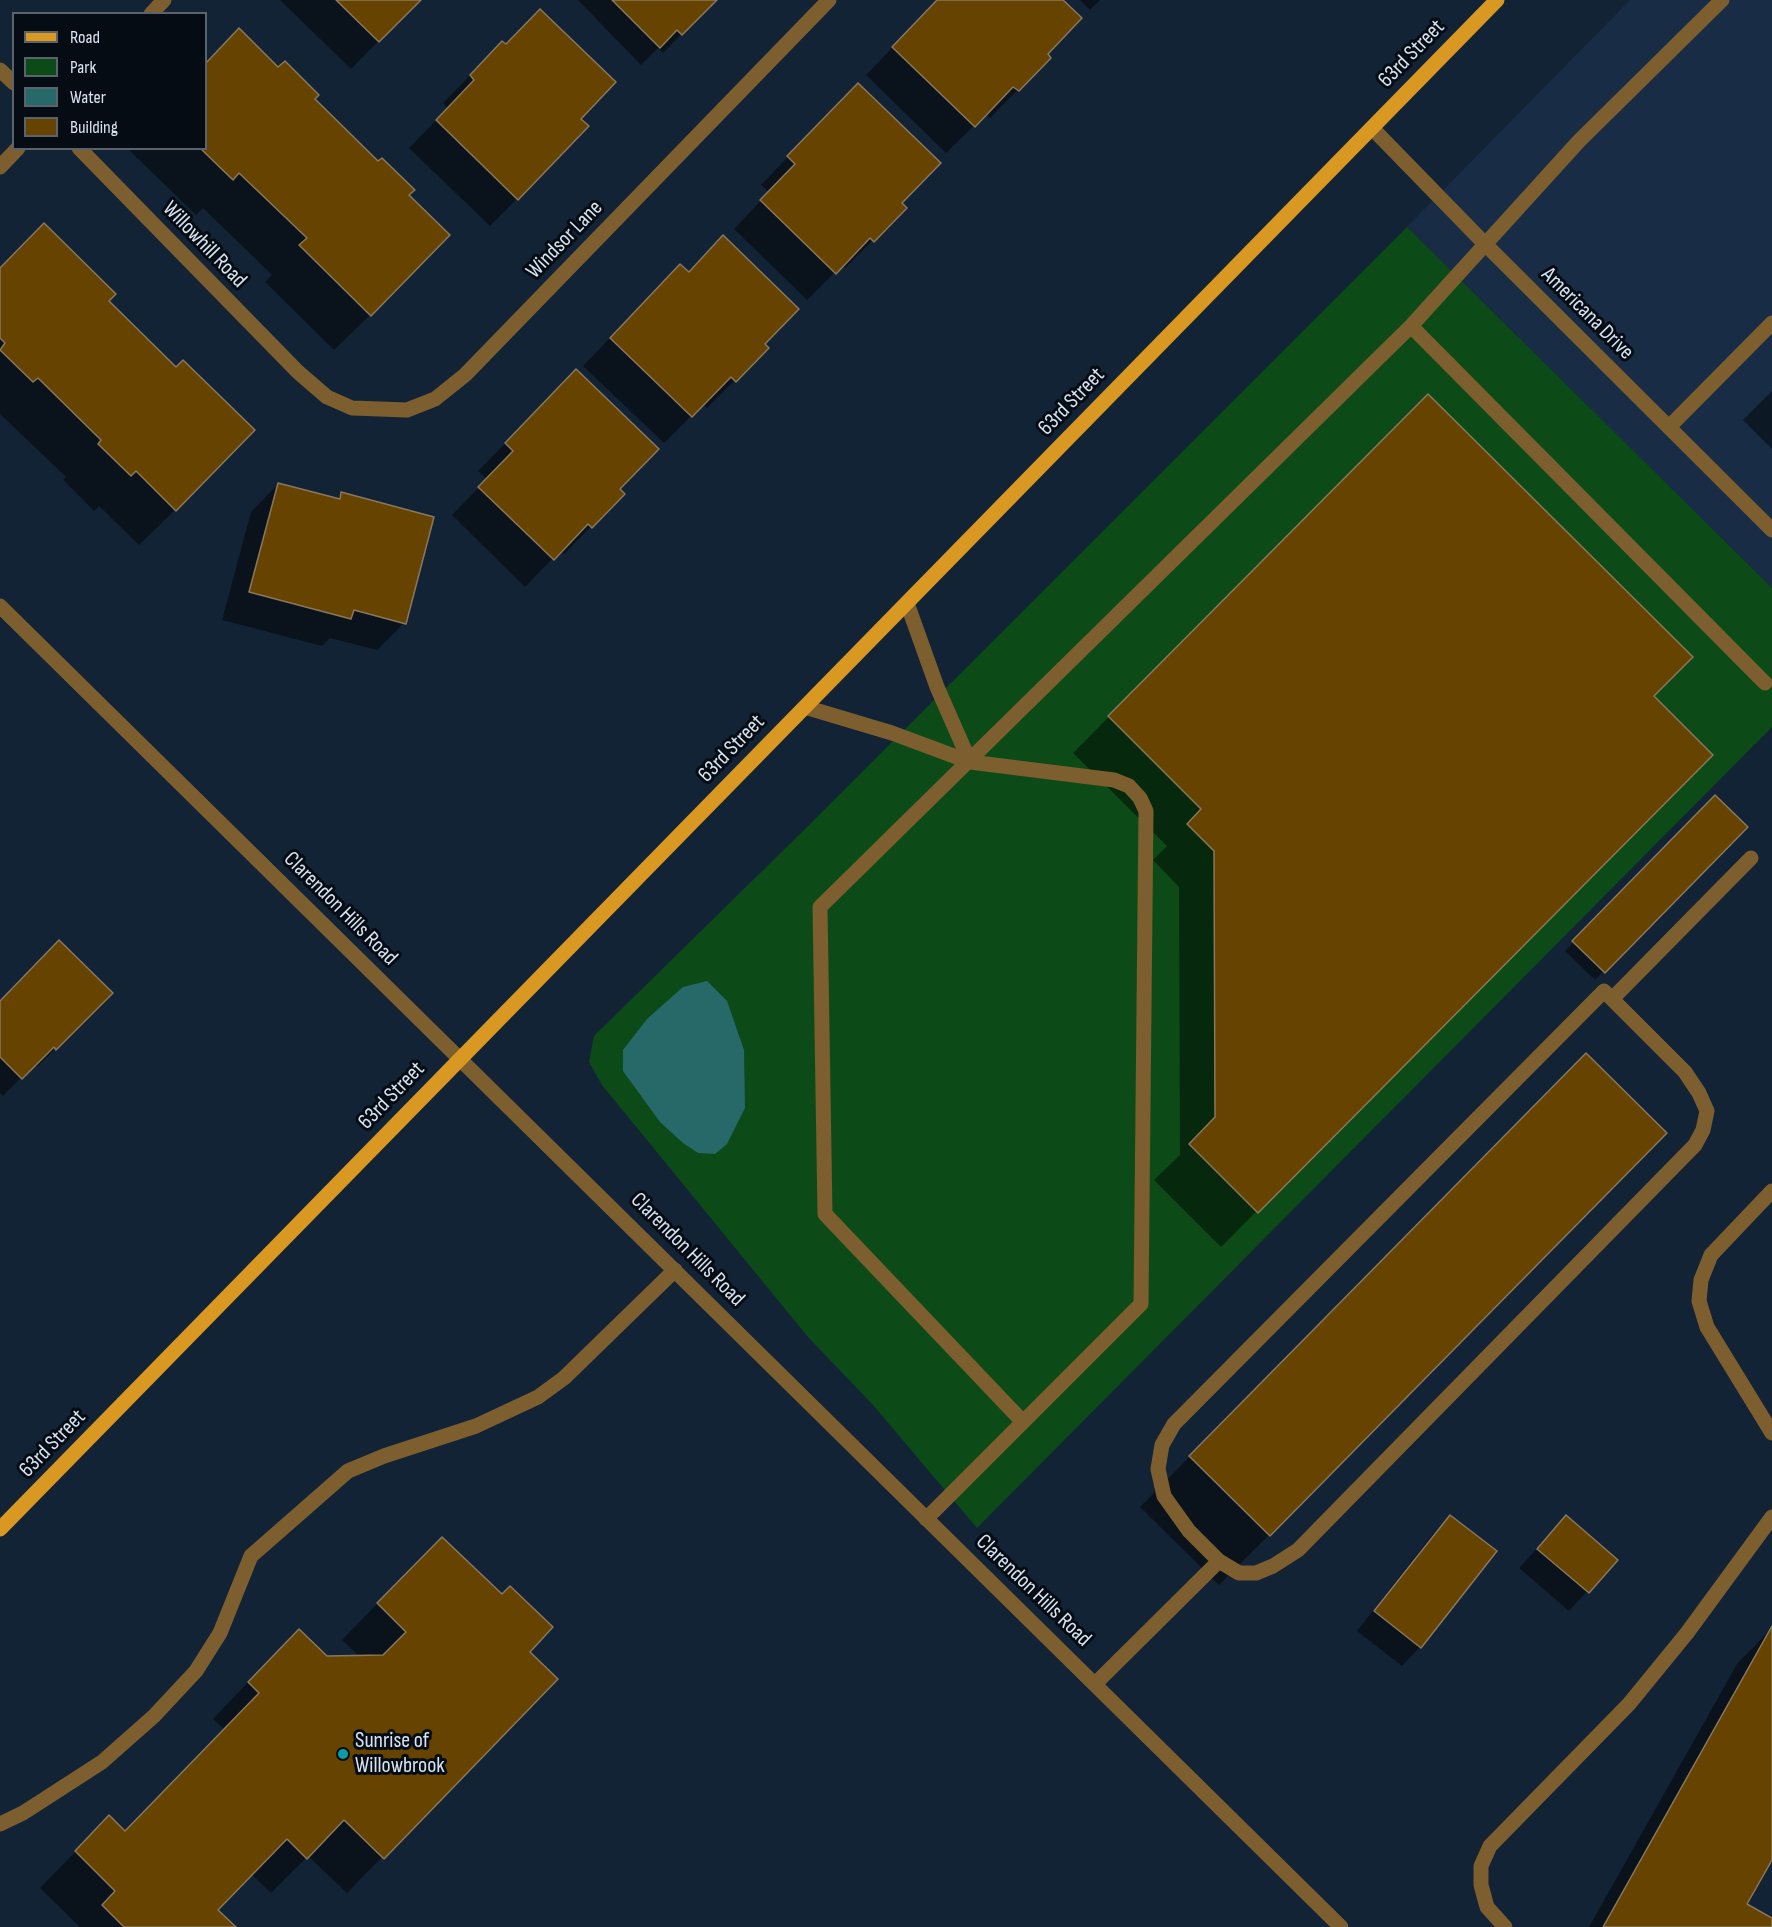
<!DOCTYPE html>
<style>
body{margin:0}
#map{position:relative;width:1772px;height:1927px;overflow:hidden;background:#132336;font-family:"Sofia Sans Condensed",sans-serif}
canvas{display:block}
.legend{position:absolute;left:12px;top:12px;width:195px;height:138px;box-sizing:border-box;background:#060c14;border:2px solid #5a626c;margin:0;padding:8px 10px;list-style:none;font-size:18px;color:#d8e3f0}
.legend li{display:flex;align-items:center;gap:12px;height:30px}
.legend b{width:30px;border:2px solid #5a626c}
</style>
<div id="map">
<canvas width="1772" height="1927"></canvas>
<ul class="legend">
<li><b style="height:8px;background:#d99822"></b>Road</li>
<li><b style="height:16px;background:#0c4b17"></b>Park</li>
<li><b style="height:16px;background:#276869"></b>Water</li>
<li><b style="height:16px;background:#640"></b>Building</li>
</ul>
</div>
<script>
const context = document.querySelector('canvas').getContext('2d');
context.lineJoin = 'round';
function paint(path, color) { context.fillStyle = color; context.fill(path, 'evenodd'); }
const shape = rows => new Path2D(rows.map(r => 'M' + r).join(''));
function stroke(path, color, width, dash) { context.strokeStyle = color; context.lineWidth = width; context.lineCap = dash ? 'butt' : 'round'; context.setLineDash(dash || []); context.stroke(path); }
function drawText(font, color, halo, rows, align = 'center') {
  context.font = font + ' "Sofia Sans Condensed",sans-serif'; context.lineWidth = 6; context.setLineDash([]); context.textBaseline = 'middle'; context.strokeStyle = halo; context.fillStyle = color; for (const [text, x, y, turn = 0] of rows) {
    context.save(); context.translate(x, y); context.rotate((+turn || 0) * Math.PI / 180); context.textAlign = isNaN(turn) ? turn : align; if (halo) context.strokeText(text, 0, 0); context.fillText(text, 0, 0); context.restore();
  }
}
const built = shape([
 [1630,0,1772,0,1772,588,1407,227]
]);
const green = shape([
 [1407,227,1772,588,1772,727,977,1528,873,1405,808,1337,602,1085,589,1062,594,1036,806,828]
]);
const water = shape([
 [707,981,727,1001,744,1050,745,1108,727,1144,715,1154,698,1153,683,1143,660,1122,623,1071,623,1050,647,1019,683,987]
]);
const shadow = shape([
 [280,0,419,0,351,69],
 [578,0,715,0,663,53,658,48,641,65],
 [938,0,1061,0,1045,54,1049,58,990,118,986,114,946,153,866,75],
 [1080,0,1100,0,1090,10],
 [239,31,407,196,370,315,334,350,265,282,272,275,203,208,196,215,127,148,206,148,206,64],
 [502,43,579,119,517,199,490,226,409,148,448,108,443,103],
 [831,112,905,208,845,268,842,265,807,300,734,229,769,192,761,185],
 [0,270,107,302,175,510,139,545,99,506,94,511,63,480,66,477,0,414],
 [688,273,767,348,707,408,703,404,664,443,583,366,653,293],
 [1772,391,1772,449,1743,420],
 [1428,396,1652,696,1711,755,1221,1247,1154,1180,1180,1155,1179,887,1153,860,1167,846,1073,753],
 [549,399,623,494,564,554,560,551,525,587,452,515,487,479,478,471],
 [278,484,336,499,342,494,404,623,377,650,330,638,322,646,222,620,251,512],
 [1715,797,1746,827,1595,980,1565,951],
 [111,993,37,1067,34,1064,3,1096,0,1093,0,1002],
 [1536,1105,1269,1535,1219,1585,1140,1507],
 [1450,1517,1495,1552,1420,1647,1402,1666,1357,1631,1432,1535],
 [1566,1517,1616,1560,1569,1611,1519,1568],
 [406,1574,527,1652,556,1679,347,1893,308,1856,271,1893,251,1874,215,1910,234,1927,80,1927,40,1888,109,1817,125,1833,225,1730,213,1719,263,1666,326,1657,360,1657,342,1640],
 [1772,1628,1772,1857,1745,1905,1772,1920,1772,1927,1589,1927,1737,1664]
]);
const building = shape([
 [336,0,421,0,379,42,336,0],
 [612,0,717,0,682,35,677,30,660,48,612,0],
 [937,0,1063,0,1082,18,1048,54,1051,58,1019,91,1013,87,975,127,892,47,937,0],
 [540,9,616,82,581,119,589,126,518,200,436,120,474,80,470,75,502,41,506,44,540,9],
 [239,28,278,67,285,61,319,95,315,99,378,161,382,158,415,190,409,195,450,235,371,316,299,245,307,238,239,173,233,180,200,148,206,148,206,63,239,28],
 [858,83,941,163,902,203,907,208,874,242,870,238,836,274,760,200,795,164,787,156,858,83],
 [44,223,116,294,109,301,176,367,183,360,255,430,176,511,136,471,131,476,98,444,101,440,38,378,33,382,0,350,5,343,0,338,0,268,44,223],
 [723,235,799,309,765,344,769,348,736,382,731,377,692,417,610,338,680,264,689,272,723,235],
 [576,369,659,449,620,489,625,494,592,528,588,524,554,560,478,487,513,451,505,443,576,369],
 [1428,394,1693,657,1654,696,1713,755,1258,1213,1189,1144,1215,1117,1214,851,1187,824,1201,809,1108,716,1428,394],
 [278,483,340,499,341,492,434,517,406,624,354,610,351,619,249,592,278,483],
 [1715,795,1748,827,1605,973,1572,941,1715,795],
 [59,940,113,993,56,1050,54,1047,22,1079,0,1057,0,1001,59,940],
 [1586,1053,1667,1133,1270,1536,1189,1456,1586,1053],
 [1450,1515,1497,1551,1421,1648,1374,1611,1450,1515],
 [1566,1515,1618,1560,1589,1593,1537,1549,1566,1515],
 [442,1537,502,1594,510,1586,553,1627,530,1652,558,1679,384,1859,344,1820,307,1859,287,1839,218,1910,236,1927,124,1927,102,1905,115,1891,75,1851,109,1815,125,1831,259,1693,248,1682,299,1629,327,1656,383,1655,406,1632,377,1603,442,1537],
 [1772,1626,1772,1860,1747,1904,1772,1918,1772,1927,1603,1927,1772,1626]
]);
const minor = shape([
 [151,14,164,0],
 [0,70,14,83],
 [1372,128,1485,244,1772,530],
 [79,148,298,372,327,397,352,408,407,410,435,399,465,375,829,0],
 [0,167,18,148],
 [1411,326,1765,683],
 [1669,427,1772,323],
 [907,603,937,687,970,762],
 [0,606,1341,1927],
 [805,707,892,733,970,762,1114,780,1129,786,1140,798,1146,811,1141,1304,926,1519],
 [1604,991,1685,1072,1699,1093,1707,1111,1703,1130,1695,1145,1298,1550,1273,1566,1256,1573,1239,1573,1219,1561,1189,1531,1164,1496,1158,1469,1162,1445,1174,1424,1604,991],
 [1612,999,1751,858],
 [1772,1191,1711,1255,1701,1280,1699,1301,1707,1327,1772,1433],
 [1023,1422,825,1214,820,907,1411,326,1579,141,1722,0],
 [1095,1684,1219,1561],
 [0,1824,23,1813,102,1762,154,1716,196,1671,220,1633,251,1556,348,1471,384,1456,476,1426,538,1397,564,1378,675,1270],
 [1505,1927,1487,1907,1481,1885,1481,1866,1490,1846,1629,1704,1687,1633,1772,1517]
]);
const major = shape([
 [0,1529,1497,0]
]);
const markers = [
 [343,1754,6,"#0f9aa8"]
];
const streetNames = [
 ["63rd Street",1412,54,-46],
 ["Windsor Lane",565,240,-46],
 ["Willowhill Road",204,245,46],
 ["Americana Drive",1587,314,45],
 ["63rd Street",1072,402,-46],
 ["63rd Street",732,749,-46],
 ["Clarendon Hills Road",340,909,45],
 ["63rd Street",392,1096,-46],
 ["Clarendon Hills Road",687,1250,45],
 ["63rd Street",53,1444,-46],
 ["Clarendon Hills Road",1033,1591,44]
];
const poiNames = [
 ["Sunrise of",355,1741],
 ["Willowbrook",355,1766]
];
paint(built, '#182d45');
paint(green, '#0c4b17');
paint(water, '#276869');
paint(shadow, '#0007');
paint(building, '#640');
stroke(building, '#89785f', 1.5);
stroke(minor, '#7d5e2e', 15);
stroke(major, '#d99822', 15);
for (const [x, y, r, color] of markers) { const dot = new Path2D(); dot.arc(x, y, r, 0, 2 * Math.PI); context.fillStyle = color; context.fill(dot); stroke(dot, '#060c14', 2); }
drawText('22px', '#d8e3f0', '#060c14', streetNames);
drawText('22px', '#d8e3f0', '#060c14', poiNames, 'left');
</script>
